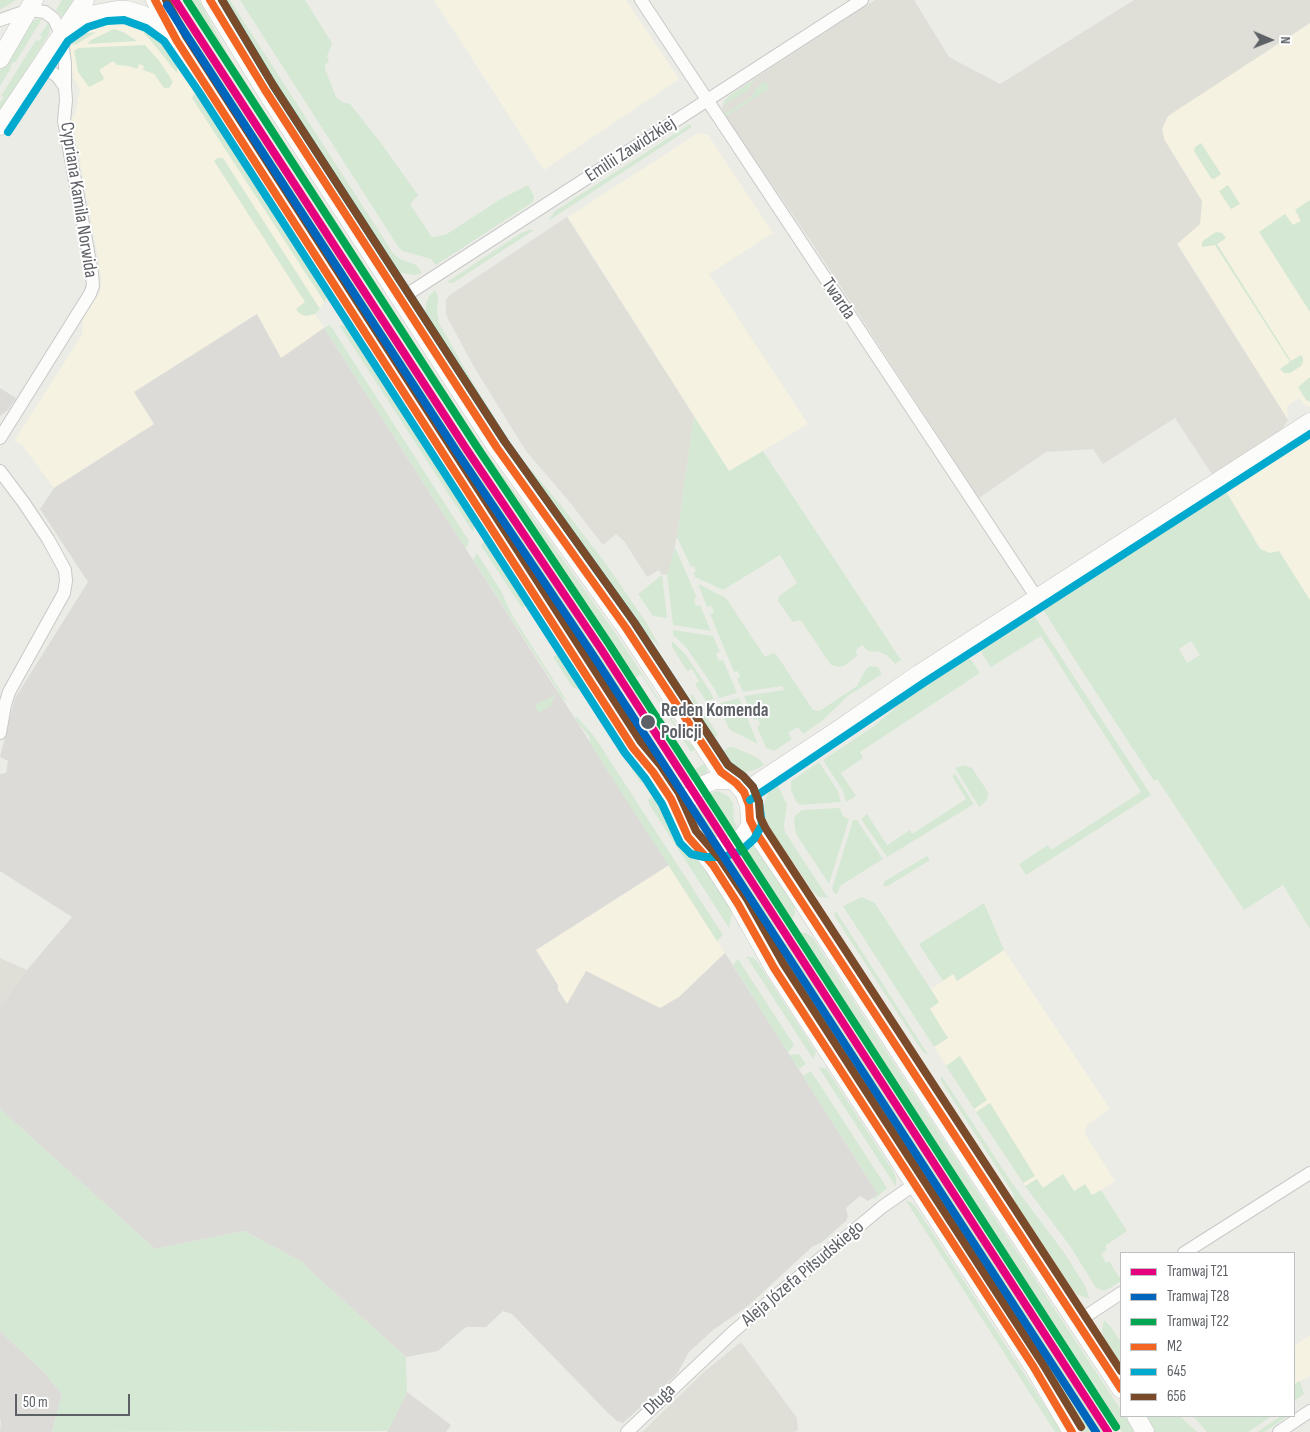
<!DOCTYPE html>
<meta charset="utf-8">
<style>
body{margin:0}
#map{position:relative;width:1310px;height:1432px;overflow:hidden;background:#ecece7;font-family:"Sofia Sans Condensed",sans-serif}
canvas{display:block}
.legend{position:absolute;left:1120px;top:1252px;width:175px;height:165px;box-sizing:border-box;background:#fff;border:1px solid #bebfc1;margin:0;padding:6px 9px;list-style:none;font-size:15px;color:#5d6065}
.legend li{display:flex;align-items:center;gap:10px;height:25px}
.legend b{width:25px;border:1px solid #bebfc1}
.north{position:absolute;left:1245px;top:15px;width:50px;height:50px;-webkit-text-stroke:4px #fff;paint-order:stroke;rotate:91deg;font-size:14px;font-weight:700;line-height:20px;text-align:center;color:#5d6065}
.north::after{content:'';display:block;margin:auto;width:18px;height:22px;background:#5d6065;clip-path:polygon(50% 0,100% 100%,50% 72%,0 100%)}
.scale{position:absolute;left:15px;top:1394px;width:115px;height:22px;box-sizing:border-box;border:2px solid #5d6065;border-top:0;padding-left:6px;font-size:15px;line-height:18px;white-space:nowrap;color:#5d6065;-webkit-text-stroke:4px #fff;paint-order:stroke}
</style>
<div id="map">
<canvas width="1310" height="1432"></canvas>
<ul class="legend">
<li><b style="height:6px;background:#e5007d"></b>Tramwaj T21</li>
<li><b style="height:6px;background:#0065bd"></b>Tramwaj T28</li>
<li><b style="height:6px;background:#00a651"></b>Tramwaj T22</li>
<li><b style="height:6px;background:#f26522"></b>M2</li>
<li><b style="height:6px;background:#00a9ce"></b>645</li>
<li><b style="height:6px;background:#7a4b2a"></b>656</li>
</ul>
<div class="north">N</div>
<div class="scale">50 m</div>
</div>
<script>
const context = document.querySelector('canvas').getContext('2d');
context.lineJoin = 'round';
function paint(path, color) { context.fillStyle = color; context.fill(path, 'evenodd'); }
const shape = rows => new Path2D(rows.map(r => 'M' + r).join(''));
function stroke(path, color, width, dash) { context.strokeStyle = color; context.lineWidth = width; context.lineCap = dash ? 'butt' : 'round'; context.setLineDash(dash || []); context.stroke(path); }
function drawText(font, color, halo, rows, align = 'center') {
  context.font = font + ' "Sofia Sans Condensed",sans-serif'; context.lineWidth = 4; context.setLineDash([]); context.textBaseline = 'middle'; context.strokeStyle = halo; context.fillStyle = color; for (const [text, x, y, turn = 0] of rows) {
    context.save(); context.translate(x, y); context.rotate((+turn || 0) * Math.PI / 180); context.textAlign = isNaN(turn) ? turn : align; if (halo) context.strokeText(text, 0, 0); context.fillText(text, 0, 0); context.restore();
  }
}
const commercial = shape([
 [434,0,626,0,679,79,544,170],
 [123,17,157,34,198,94,324,290,326,299,320,309,315,314,324,328,281,358,256,314,135,393,155,424,54,488,22,445,14,441,82,335,83,319,100,291,101,279,99,262,72,120,72,117,75,115,80,89,74,79,69,49,73,38,82,28],
 [1310,23,1310,407,1306,406,1299,398,1287,406,1288,420,1177,243,1200,224,1202,201,1164,139,1162,129,1168,116],
 [698,133,708,135,773,233,709,274,808,424,729,471,568,217],
 [1310,431,1310,600,1279,552,1270,553,1261,549,1223,486],
 [669,865,725,953,679,997,660,1008,628,993,567,1004,558,990,558,985,536,950],
 [1004,950,1110,1109,1087,1125,1085,1134,1115,1181,1052,1221,1014,1170,907,1005,953,974,958,981],
 [1310,1335,1310,1376,1294,1384,1294,1346]
]);
const industrial = shape([
 [257,314,281,358,324,328,669,865,536,950,558,985,558,990,567,1004,586,971,660,1008,679,997,725,953,878,1194,868,1201,860,1196,846,1208,848,1216,846,1221,821,1243,813,1246,748,1306,713,1330,689,1352,677,1374,623,1423,617,1421,607,1412,512,1314,503,1311,486,1327,466,1327,438,1351,406,1357,306,1267,304,1263,244,1231,155,1249,0,1109,0,1007,27,970,72,917,0,871,0,774,6,773,8,761,0,757,15,698,88,582,40,509,54,488,154,424,134,392],
 [0,388,16,398,8,410,0,416],
 [0,1331,43,1371,62,1394,52,1432,0,1432,1,1421,0,1420],
 [407,1392,451,1425,446,1432,387,1432]
]);
const education = shape([
 [875,0,914,0,949,57,1000,84,1134,0,1310,0,1310,23,1168,116,1162,129,1164,139,1202,201,1200,224,1177,244,1288,420,1281,431,1213,476,1175,418,1103,464,1093,449,1046,452,979,498,812,243,728,120,722,108,724,101,730,95],
 [567,217,694,416,677,537,670,568,667,574,662,575,659,570,647,577,624,541,616,534,603,545,568,500,526,451,474,367,446,315,446,300,450,295],
 [0,958,27,970,0,1007],
 [741,1342,797,1418,798,1430,795,1432,642,1432,705,1371]
]);
const green = shape([
 [0,0,16,0,0,10],
 [62,0,79,0,64,18,56,10],
 [164,0,171,0,457,442,592,643,621,687,614,692,664,770,662,771],
 [190,0,199,0,227,53,484,449,614,631,683,736,696,749,691,752,641,674,634,679,452,406],
 [221,0,230,0,393,253,400,259,416,265,422,273,415,275,401,273,398,271,390,262],
 [240,0,305,0,332,43,327,56,329,62,325,64,325,69,336,97,342,102,350,104,381,143,418,195,410,204,431,236,434,237,447,234,499,200,528,185,534,196,533,202,436,265,431,259,403,251,399,248],
 [858,11,755,79,747,91,722,106,724,101,730,95],
 [112,17,113,22,95,29,78,31,89,24],
 [123,17,133,19,151,28,157,34,172,56,177,67,177,73,152,42,142,31,124,20],
 [36,19,42,19,15,63,13,62,10,67,11,68,0,86,0,71,30,23],
 [48,23,50,27,49,34,0,113,0,102,4,97,1,96,36,40,39,41,42,37,40,35],
 [114,29,123,32,137,41,87,44,91,40],
 [96,32,77,44,70,45,74,35],
 [145,45,160,62,173,82,169,88,164,88,154,74,143,70,144,66,139,64,137,69,129,66,117,65,113,61,99,70,104,78,103,80,89,87,78,72,74,51,78,48],
 [765,81,770,88,727,116,725,114,751,97,759,85],
 [195,93,198,94,324,290,326,297,325,303,192,98],
 [690,124,692,127,548,221,555,211],
 [1201,143,1221,174,1214,179,1211,178,1194,151,1195,147],
 [218,158,223,158,320,309,315,314,306,316,300,314,296,309,305,302,214,161],
 [1228,185,1240,204,1231,209,1219,191],
 [1310,200,1310,312,1259,232,1285,214,1293,225,1301,221,1295,210],
 [529,230,534,230,453,283,447,282,521,233],
 [1216,232,1222,233,1226,238,1217,244,1291,361,1301,355,1303,358,1303,362,1301,366,1290,373,1284,373,1280,369,1290,362,1215,245,1202,247,1202,243,1204,240],
 [435,290,438,296,437,312,439,323,472,381,516,452,560,504,606,564,646,622,660,647,642,630,521,462,428,320,425,314,426,303,429,296],
 [330,325,469,541,466,549,324,328],
 [339,325,345,326,349,329,475,524,473,532],
 [1310,377,1310,402,1306,400,1298,387],
 [694,416,729,471,763,451,901,660,895,664,887,655,879,652,868,651,862,645,855,651,858,655,844,666,840,667,831,665,802,622,799,620,794,622,792,621,778,601,779,596,797,583,780,555,723,590,695,577,693,573,696,572,694,566,691,567,677,537],
 [1225,490,1260,549,1270,553,1279,551,1310,600,1310,929,1283,885,1244,910,1157,779,1154,781,1082,671,1042,608],
 [1191,641,1200,655,1187,663,1179,649],
 [483,542,486,542,527,605,522,608,481,546],
 [675,547,697,598,694,599,696,606,700,605,711,631,673,625,667,574],
 [477,553,501,591,512,615,567,701,562,698,558,693,559,692,473,560],
 [662,575,667,618,653,616,638,594],
 [698,584,726,598,765,657,773,653,776,654,813,710,817,711,821,710,857,686,866,669,870,666,878,667,882,674,848,696,823,720,803,734,798,727,788,733,792,739,774,751,766,748,757,727,760,725,758,719,754,720,744,696,784,690,782,686,743,692,737,679,740,677,738,671,734,672,710,614,714,612,711,606,707,607],
 [1033,614,1151,795,1026,875,1019,864,1048,845,1051,850,1141,792,1041,636,991,667,982,654,981,647],
 [673,630,713,636,720,652,716,654,719,661,723,660,737,693,719,698,714,688,686,647,673,635],
 [672,641,686,655,710,691,714,699,706,701,695,684,699,681,692,669,687,671,672,647],
 [558,654,575,680,578,689,573,688,553,657],
 [966,657,972,661,980,673,860,752,863,758,841,773,856,796,846,802,843,791,823,760,874,726,922,685],
 [556,694,552,702,553,704,539,713,535,705,543,700,544,701],
 [692,694,718,735,710,740,690,695],
 [739,698,758,744,730,730,725,720,720,703],
 [577,717,594,736,723,935,717,941,589,742,590,738,588,735,574,719],
 [729,747,733,747,752,755,759,759,764,765,757,769,747,772,736,770,728,765,719,754],
 [819,762,838,791,841,802,800,805,796,801,791,790,791,781],
 [628,763,645,776,648,780,641,783],
 [705,763,707,772,705,777,699,781,692,771],
 [963,765,972,768,988,792,987,800,979,807,955,768],
 [955,774,974,804,887,857,861,819,867,814,887,845,910,830,912,834,966,799,952,776],
 [777,784,787,804,784,826,785,832,828,898,819,897,813,892,795,865,785,860,763,828,762,817,765,800,769,792],
 [718,791,728,796,733,803,734,820,737,827,732,832,707,794],
 [657,794,668,812,678,841,698,859,730,906,732,914,729,928,649,804,648,800],
 [698,804,719,837,710,835,700,826,696,817],
 [840,808,843,816,849,819,829,884,796,834,794,822,795,816,802,810],
 [853,820,857,820,883,859,840,886,838,893,835,894,832,889],
 [751,839,795,907,795,914,791,921,741,845],
 [727,851,778,929,768,930,761,926,721,863,721,855],
 [927,856,930,860,888,886,883,886,885,881],
 [862,897,875,903,939,1002,930,1009,948,1038,934,1047,843,906],
 [984,903,1004,950,957,981,953,974,943,981,919,944],
 [836,911,929,1056,922,1051,835,917,834,914],
 [799,933,806,933,813,938,975,1188,1121,1410,1121,1416,1125,1416,1135,1432,1122,1432],
 [786,942,1104,1432,1081,1432,1064,1405,1051,1374,1044,1361,783,959,781,950],
 [746,956,753,958,757,961,816,1052,813,1059],
 [738,959,794,1045,788,1053,733,965],
 [799,1054,806,1064,799,1069,789,1055],
 [960,1056,987,1100,974,1109,946,1066],
 [819,1068,826,1068,893,1171,896,1178,896,1187],
 [811,1071,887,1188,876,1198,872,1199,878,1194,803,1076],
 [941,1075,1012,1183,1065,1254,1085,1286,1090,1299,1078,1295,1067,1285,1015,1207,1013,1193,941,1081],
 [990,1103,1035,1176,1023,1183,976,1112],
 [0,1109,155,1249,244,1231,304,1263,306,1267,406,1357,407,1392,388,1431,52,1432,62,1394,43,1371,0,1331],
 [1063,1174,1074,1191,1085,1184,1092,1195,1101,1190,1127,1231,1105,1246,1107,1250,1101,1254,1106,1263,1109,1261,1119,1277,1121,1275,1121,1281,1105,1291,1096,1288,1070,1246,1025,1186,1037,1179,1043,1188],
 [906,1201,911,1202,916,1207,1062,1432,1055,1432],
 [1104,1320,1111,1327,1121,1342,1121,1368,1104,1340,1102,1331],
 [1300,1381,1304,1394,1294,1401,1294,1384],
 [1147,1416,1180,1416,1197,1432,1154,1432],
 [1193,1416,1272,1416,1248,1432,1207,1432],
 [1281,1416,1288,1416,1264,1432,1257,1432]
]);
const street = shape([
 [641,0,1037,598],
 [0,20,29,10,45,12,54,19,61,34,65,63,65,87,66,100,64,121,92,273,93,286,90,294,0,438],
 [35,73,43,70,49,70,58,77,65,87],
 [400,299,862,0],
 [0,471,24,503,48,539,65,570,66,581,64,593,9,692,5,705,0,733],
 [1184,1253,1310,1173],
 [1077,1322,1121,1293],
 [627,1432,734,1331,882,1207,915,1184],
 [1279,1432,1310,1411]
]);
const secondary = shape([
 [155,0,177,41,633,748,653,772,671,799,688,837,703,852,713,865,738,904,774,968,1033,1366,1072,1432],
 [210,0,265,90,497,448,626,628,721,772,736,783,744,792,749,805,750,820,757,834,795,890,976,1170,1121,1389],
 [69,27,90,15,117,10,126,10,143,15,158,23,170,33],
 [0,59,34,0],
 [0,126,85,0],
 [744,792,838,730,919,674,1310,422],
 [680,817,689,797,699,787,715,780,731,780],
 [696,845,713,847,733,844,743,836,752,823],
 [1136,1416,1145,1432]
]);
const bus1 = shape([
 [155,0,177,41,633,748,653,772,671,799,688,837,713,865,738,904,774,968,1033,1366,1072,1432],
 [210,0,265,90,497,448,626,628,721,772,736,783,744,792,749,805,750,820,757,834,1121,1389]
]);
const bus2 = shape([
 [8,132,68,41,88,27,107,21,124,20,146,28,164,41,199,92,625,753,645,778,662,804,680,843,691,854,704,857,723,857,741,851,754,839,762,825,759,802,753,787,743,776,728,765,634,622,505,442,273,85,222,0],
 [750,800,925,682,1310,434]
]);
const bus3 = shape([
 [166,0,186,36,641,742,661,766,679,793,696,831,721,860,747,899,783,963,1041,1361,1081,1427],
 [222,0,273,85,505,442,634,622,728,765,743,776,753,787,759,802,760,817,766,829,1121,1371]
]);
const tram1 = shape([
 [175,0,467,450,601,649,1108,1432]
]);
const tram2 = shape([
 [167,5,459,455,593,655,1096,1432]
]);
const tram3 = shape([
 [187,0,475,444,609,644,1116,1427]
]);
const markers = [
 [648,722,8,"#5d6065"]
];
const streetNames = [
 ["Emilii Zawidzkiej",631,150,-33],
 ["Cypriana Kamila Norwida",78,200,81],
 ["Twarda",838,299,56],
 ["Aleja Józefa Piłsudskiego",803,1274,-40],
 ["Długa",660,1400,-44]
];
const stopNames = [
 ["Reden Komenda",661,711],
 ["Policji",661,733]
];
paint(commercial, '#f5f2e2');
paint(industrial, '#dcdbd7');
paint(education, '#dfded7');
paint(green, '#d5e8d4');
stroke(street, '#c8c8c8', 14);
stroke(secondary, '#c8c8c8', 19);
stroke(street, '#fcfcfb', 12);
stroke(secondary, '#fcfcfb', 18);
stroke(bus1, '#f26522', 8);
stroke(bus2, '#00a9ce', 8);
stroke(bus3, '#7a4b2a', 8);
stroke(tram1, '#e5007d', 8);
stroke(tram2, '#0065bd', 8);
stroke(tram3, '#00a651', 8);
for (const [x, y, r, color] of markers) { const dot = new Path2D(); dot.arc(x, y, r, 0, 2 * Math.PI); context.fillStyle = color; context.fill(dot); stroke(dot, '#fff', 2); }
drawText('19px', '#5d6065', '#fff', streetNames);
drawText('bold 19px', '#5d6065', '#fff', stopNames, 'left');
</script>
